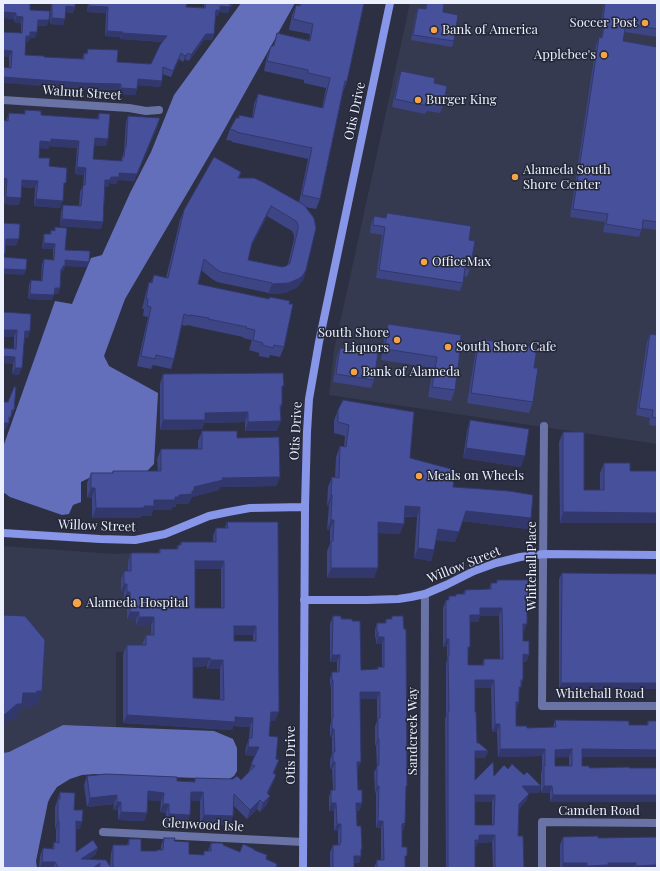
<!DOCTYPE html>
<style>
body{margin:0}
#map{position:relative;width:660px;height:871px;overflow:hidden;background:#2d3043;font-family:"Playfair Display",serif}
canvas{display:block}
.frame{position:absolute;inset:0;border:4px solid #ecf0fc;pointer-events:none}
</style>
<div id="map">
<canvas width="660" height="871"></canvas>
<div class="frame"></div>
</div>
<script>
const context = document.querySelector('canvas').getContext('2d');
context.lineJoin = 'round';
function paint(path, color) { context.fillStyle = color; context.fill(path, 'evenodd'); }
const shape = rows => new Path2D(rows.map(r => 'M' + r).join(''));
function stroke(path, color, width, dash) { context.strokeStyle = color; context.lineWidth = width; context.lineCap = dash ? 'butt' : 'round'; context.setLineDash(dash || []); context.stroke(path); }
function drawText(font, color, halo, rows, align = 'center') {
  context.font = font + ' "Playfair Display",serif'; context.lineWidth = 3; context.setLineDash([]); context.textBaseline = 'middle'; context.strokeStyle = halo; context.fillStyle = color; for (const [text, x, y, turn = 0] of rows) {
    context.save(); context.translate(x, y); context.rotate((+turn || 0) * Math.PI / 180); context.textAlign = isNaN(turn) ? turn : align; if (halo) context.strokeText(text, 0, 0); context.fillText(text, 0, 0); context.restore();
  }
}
const built = shape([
 [410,3,657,3,657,444,329,395,334,350],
 [3,546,115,554,150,552,151,651,116,652,116,727,63,725,9,752,3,753]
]);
const water = shape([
 [241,3,295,3,219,139,125,299,104,356,109,366,158,393,154,464,143,475,91,477,81,482,81,502,73,505,69,514,62,515,10,497,3,492,3,447,55,301,72,304,91,258,102,255,130,193,151,152,174,95],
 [63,725,214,731,233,739,237,748,237,771,234,776,229,779,222,779,95,774,82,775,70,779,57,787,51,796,48,802,36,861,37,868,3,868,3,753,9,752]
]);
const street = shape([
 [3,100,129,108,146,111,159,110],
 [544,426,542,706,657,706],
 [103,832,303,842],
 [424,868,425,594],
 [542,868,542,822,657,823]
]);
const secondary = shape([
 [3,533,100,539,135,540,165,534,209,516,228,512,250,508,305,507],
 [304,600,367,600,398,599,411,597,425,594,446,585,474,571,496,563,520,557,544,554,657,555],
 [303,868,305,507,307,432,309,399,319,342,390,3]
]);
const wall = shape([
 [3,3,30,10,47,26,38,26,35,38,30,38,28,42,26,42,25,55,44,57,82,59,84,53,86,54,88,49,117,62,151,64,163,42,120,39,120,37,105,36,106,13,87,12,88,3,187,3,186,7,204,8,204,3,233,3,232,7,230,6,228,13,219,12,218,16,215,16,214,34,212,40,204,40,189,61,185,59,183,62,179,59,171,77,162,74,162,81,160,87,137,85,137,89,135,95,118,94,119,90,80,89,9,68,9,57,3,56,3,32,21,33,21,23,14,22,14,19,3,18],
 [51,3,75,3,75,7,73,13,66,12,63,25,50,24],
 [299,3,364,3,347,81,343,92,320,199,316,209,305,207,306,270,303,280,299,285,296,288,285,293,268,294,269,293,217,282,212,279,201,270,198,284,269,299,270,297,284,347,280,357,270,355,269,358,259,356,259,353,249,350,252,340,243,338,243,337,205,329,187,325,186,326,182,325,174,359,171,369,153,365,151,369,137,366,148,317,143,316,144,309,142,309,146,292,149,282,151,282,154,275,166,278,180,220,184,210,241,172,239,178,299,202,308,159,232,142,232,141,226,140,230,129,238,118,239,115,252,118,254,104,258,94,322,108,326,88,304,83,304,80,264,71,267,56,271,46,273,46,277,33,309,40,310,34,289,30,292,15,296,5,299,5],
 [267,216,292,231,294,235,294,239,288,264,286,266,282,267,248,260,250,248],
 [426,3,444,3,443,12,454,41,452,47,411,40,416,13,418,8,425,9],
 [604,3,657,3,657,37,624,32,623,41,657,47,657,230,642,228,639,237,603,232,605,222,570,217,596,45,599,37,601,38,603,28,600,28],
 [401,71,434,83,443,106,440,113,427,111,425,114,392,107,398,79],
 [25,110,41,115,97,119,99,113,106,146,94,145,93,159,121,161,124,151,126,122,128,116,158,125,134,181,118,180,116,184,109,183,108,187,105,187,103,222,101,229,60,226,61,212,63,205,79,206,80,192,83,185,84,175,75,174,77,148,49,146,48,149,40,148,39,158,49,166,64,189,60,208,34,206,35,188,22,187,19,205,4,204,5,186,6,121,9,113,24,114],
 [387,213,469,240,470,269,467,277,464,276,463,283,460,291,376,278,382,235,370,233,371,224,374,216,385,218],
 [55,227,65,250,87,267,65,266,63,271,62,271,61,273,60,288,58,294,54,293,52,300,28,299,29,285,31,280,41,281,42,264,44,259,53,260,53,249,42,249,43,239,44,234,50,234,51,230,54,231],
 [3,312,28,338,24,338,19,375,12,374,13,364,3,363,3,348,14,349,14,337,3,337],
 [388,324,461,335,455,390,451,401,428,397,433,368,381,360,385,334],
 [650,334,657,335,657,426,649,425,650,418,636,415,647,342],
 [479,339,534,368,533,402,529,413,467,403,476,349],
 [355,347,365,351,374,380,371,388,333,382,337,356,340,348,354,350],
 [163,374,282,391,282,405,280,409,277,431,245,431,245,422,204,423,202,429,160,430,160,384],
 [338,410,453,487,528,529,462,521,455,542,436,540,434,550,431,561,414,558,417,517,404,517,400,534,378,533,374,578,327,578,327,551,330,544,330,530,327,530,329,506,327,506,328,487,332,477,335,477,336,457,340,446,344,447,345,436,334,433,334,420],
 [470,420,521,467,463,458,467,431],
 [202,431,237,438,280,477,276,486,220,487,219,490,192,497,188,504,176,504,176,507,173,507,171,510,153,510,151,516,141,516,141,518,92,518,92,498,87,498,87,483,91,473,112,473,113,471,158,471,157,459,161,449,198,449,198,441],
 [563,432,584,490,600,490,600,473,604,463,630,471,657,471,657,523,560,523,559,442],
 [227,522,278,522,275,721,270,721,269,736,276,769,274,773,276,775,268,794,267,804,260,812,257,809,247,819,233,805,230,825,200,824,200,801,191,800,190,815,187,823,166,823,166,813,160,812,161,801,148,800,147,813,144,821,118,820,118,810,113,810,114,804,87,807,84,785,87,776,194,782,195,778,241,780,248,773,255,756,245,755,246,747,249,738,250,727,233,726,232,730,123,723,123,654,127,645,142,645,146,635,151,635,151,626,136,626,136,620,127,620,127,600,124,600,124,592,121,592,121,579,124,571,128,571,128,562,131,553,158,553,160,549,176,549,178,545,180,545,181,542,213,542,213,536,216,528,225,528],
 [195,569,221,569,221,608,195,608],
 [234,635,253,635,253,641,234,641],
 [207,666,207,669,220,669,220,700,193,698,193,667],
 [562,573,657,574,559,689,559,579],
 [497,580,528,609,527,611,524,631,523,631,523,641,529,655,526,662,523,662,523,680,519,692,519,702,516,710,516,726,527,728,553,727,555,720,629,725,647,725,648,721,657,721,582,757,582,766,589,768,657,768,657,802,550,802,550,793,541,793,541,787,539,793,529,793,526,801,519,809,518,836,524,868,493,868,492,842,478,843,476,847,475,847,475,868,446,868,445,719,446,717,446,663,447,661,447,646,443,647,443,608,446,600,448,600,449,596,456,596,456,594,463,594,465,590,489,589,491,583,496,583],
 [480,616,499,616,500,659,484,659,482,665,468,665,468,653,470,622,478,622],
 [475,688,491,688,492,732,497,732,498,757,542,756,542,769,541,773,541,785,524,775,508,769,494,776,475,780,475,758,485,758,488,751,477,743,475,712],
 [555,757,569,757,569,766,555,766],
 [475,802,492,802,492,825,475,825],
 [333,616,352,621,361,670,377,669,378,667,382,667,382,644,376,644,376,639,375,639,375,630,377,623,385,623,386,619,391,619,392,616,406,789,405,823,403,831,402,831,402,847,405,860,405,868,374,868,377,860,381,860,381,828,376,828,376,793,375,793,374,772,377,767,376,746,375,746,375,726,377,721,377,699,360,699,358,769,357,769,358,790,362,803,359,811,356,811,357,826,362,849,361,851,361,856,359,863,354,863,354,868,330,868,330,852,333,845,338,845,338,831,334,831,334,811,329,811,329,797,331,790,333,790,332,769,330,769,330,759,332,754,332,737,330,737,330,725,331,722,331,687,330,687,330,679,332,672,337,672,337,662,330,662,330,624],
 [60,792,74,810,80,829,76,829,76,852,98,848,95,855,89,859,110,866,111,853,113,845,127,845,129,839,141,851,156,851,157,850,161,850,161,846,164,838,174,841,189,854,203,855,204,851,208,851,211,843,223,845,240,852,254,850,266,859,276,868,39,868,40,856,43,848,52,849,54,842,56,842,56,829,55,829,55,807],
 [563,837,598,838,657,868,560,868,560,845]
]);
const shadedWall = shape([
 [230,3,233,3,232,7,228,6],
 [66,6,75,7,73,13,64,12],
 [89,6,108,7,106,13,87,12],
 [220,6,230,7,228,13,219,12,218,16,214,16,216,10],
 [3,12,16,13,14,19,3,18],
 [16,16,23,17,21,23,14,22],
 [52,18,65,19,63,25,50,24],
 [38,20,49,20,47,26,36,26],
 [107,31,123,32,120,37,105,36],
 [30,32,37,32,35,38,30,38,28,42,24,42,26,36],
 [122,33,167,36,165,42,120,39],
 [206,34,214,34,212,40,204,40,189,61,191,55],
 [3,50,12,51,9,57,3,56],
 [188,53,185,59,183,62,185,56],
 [3,77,121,84,119,90,80,89,3,83],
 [138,79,162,81,160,87,136,85],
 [121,88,137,89,135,95,118,94],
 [160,118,134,181,118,180,116,184,109,183,108,187,103,187,105,180,119,173],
 [95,138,108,139,106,146,92,145],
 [51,139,79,141,77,148,49,146,48,149,38,148,40,141],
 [77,167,86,168,84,175,75,174],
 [3,178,7,179,5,186,3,185],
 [22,180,38,181,35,188,20,187],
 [6,197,21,198,19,205,4,204],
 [36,199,63,201,60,208,34,206],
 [271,206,267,216,248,253,252,243],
 [62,219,103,222,101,229,60,226],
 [6,239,19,239,16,246,4,245],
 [44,243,55,244,53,249,42,249],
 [3,254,5,254,3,260],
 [65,260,89,262,87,267,65,266,63,271,62,271,60,274,59,274],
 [3,269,26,270,24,275,3,274],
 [306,270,303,280,299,285,296,288,285,293,268,294,272,284],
 [55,288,60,288,58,294,53,293],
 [30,294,54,295,52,300,28,299],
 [3,330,17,330,14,337,3,337],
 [25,331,30,331,28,338,22,338],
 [3,356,15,357,13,364,3,363],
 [15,368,22,368,19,375,12,374],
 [12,410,14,410,11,417],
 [248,412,245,422,204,423,202,429,160,430,163,420,205,413],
 [9,417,11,417,6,430,3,430,3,423],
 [281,421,277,431,245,431,248,422],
 [466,448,525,456,521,467,463,458],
 [280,477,276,486,220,487,219,490,192,497,188,504,176,504,176,507,173,507,171,510,153,510,151,516,141,516,141,518,92,518,96,508,144,506,154,500,175,497,194,487,222,478],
 [91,488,95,488,92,498,87,498],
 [331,495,332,495,329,506,327,506],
 [405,506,420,507,417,517,401,516],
 [466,511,531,518,528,529,462,521],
 [563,512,657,513,657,523,560,523],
 [331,520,334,520,330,530,327,530],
 [378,522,404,524,400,534,374,533],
 [438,529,459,532,455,542,435,540],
 [418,548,434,550,431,561,414,558],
 [195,561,224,561,221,569,192,569],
 [331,568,378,568,374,578,327,578],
 [124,584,127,584,124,592,121,592],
 [127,592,130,592,127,600,124,600],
 [480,608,502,608,499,616,480,616,478,622,468,622,470,615],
 [130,612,139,612,136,620,127,620],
 [139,617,154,617,151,626,136,626],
 [523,624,527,624,524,631,520,631],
 [234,626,256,626,253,635,231,635],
 [377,632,378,632,376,639,375,639],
 [378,637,384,637,382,644,376,644],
 [446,639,449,639,447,646,443,647],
 [523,654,529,655,526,662,521,662],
 [332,655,340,655,337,662,330,662],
 [193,658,210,658,207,666,190,667],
 [211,660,223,660,220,669,207,669],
 [332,680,333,680,331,687,330,687],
 [475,680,494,680,491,688,473,688],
 [521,680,523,680,518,694,516,694],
 [561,683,657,683,657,689,559,689],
 [37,691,42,691,37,706,32,706,31,708,21,708,16,719,12,719,3,727,3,716,23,693],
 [360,692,380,692,377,699,358,699],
 [516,702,519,702,516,710,513,710],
 [271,712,279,712,275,721,268,721],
 [127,715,235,717,253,718,250,727,233,726,232,730,123,723],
 [495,724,500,724,497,732,492,732],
 [332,729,334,729,332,737,330,737],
 [378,739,379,739,376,746,375,746],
 [248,747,259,747,256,756,245,755],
 [500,749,545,749,542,756,498,757],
 [572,749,569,757,553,758,555,750],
 [582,749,657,750,657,757,579,757],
 [475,751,488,751,485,758,472,758],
 [279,760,276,769,270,781,273,773],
 [333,762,335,762,332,769,330,769],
 [357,762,361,762,358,769,355,769],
 [276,775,273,783,264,802,267,793],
 [377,786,379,786,376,793,375,793],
 [522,786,541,786,539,793,519,794],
 [544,786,552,786,550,793,541,793],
 [148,791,164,793,161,801,145,800],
 [191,792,203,792,200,801,188,800],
 [529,794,526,801,516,812,519,804],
 [117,795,114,804,87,807,90,798],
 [475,795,495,795,492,802,473,802],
 [553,795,657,795,657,802,550,802],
 [270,796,267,804,260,812,263,803],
 [260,800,257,809,247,819,250,810],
 [117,802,121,802,118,810,113,810],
 [331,803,336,803,334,811,329,811],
 [356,803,362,803,359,811,354,811],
 [163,804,169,804,166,813,160,812],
 [121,812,147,813,144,821,118,820],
 [169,814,190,815,187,823,166,823],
 [204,815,233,816,230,825,200,824],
 [58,821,59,821,56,829,55,829],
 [76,821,82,822,80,829,73,829],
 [378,821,383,821,381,828,376,828],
 [405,823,403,831,399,832,402,824],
 [337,824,341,824,338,831,334,831],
 [479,835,495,835,492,842,478,843,476,847,473,847,475,840],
 [98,848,95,855,78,867,81,859],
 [354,856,361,856,359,863,351,863],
 [42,862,55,862,53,868,40,868],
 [100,863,98,868,93,868],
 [563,863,587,863,586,868,562,868],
 [608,863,636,863,634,868,586,868,587,866],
 [656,863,657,863,657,868,635,868,636,866]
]);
const building = shape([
 [3,3,30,3,30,10,50,11,49,20,38,20,37,32,30,32,30,36,26,36,25,55,44,56,44,57,84,59,84,53,87,54,88,49,118,50,117,62,151,64,160,45,167,36,122,33,123,32,107,31,108,7,89,6,89,3,187,3,186,7,205,8,206,3,230,3,230,7,220,6,220,10,216,10,214,34,206,34,191,55,188,53,185,56,181,53,173,71,163,67,162,81,138,79,137,89,121,88,121,84,82,83,3,77,3,67,11,68,12,51,3,50,3,32,22,33,23,17,16,16,16,13,3,12,3,3],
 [52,3,75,3,75,7,66,6,65,19,52,18,52,3],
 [301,3,364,3,347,81,345,81,320,199,302,195,312,148,236,132,236,131,230,129,236,118,239,118,239,115,253,118,258,94,323,108,330,78,308,73,308,70,267,61,271,46,274,46,277,33,310,41,313,24,293,19,296,5,300,6,301,3],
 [427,3,444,3,443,12,458,15,454,41,413,35,418,8,426,9,427,3],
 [605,3,657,3,657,29,626,24,623,41,657,47,657,222,643,220,642,230,606,224,608,214,573,209,599,37,602,38,605,21,603,20,605,3],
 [401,71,435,78,434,83,447,86,443,106,429,103,428,106,395,99,401,71],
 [25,110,41,111,41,115,99,119,99,113,110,114,108,139,95,138,93,159,122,161,122,157,124,157,125,147,126,147,128,116,160,118,137,174,119,173,119,177,111,177,110,180,105,180,103,222,62,219,63,205,81,206,83,185,85,185,86,168,77,167,79,141,51,139,51,142,40,141,39,158,50,158,49,166,67,168,66,183,64,183,63,201,36,199,38,181,22,180,21,198,6,197,7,179,3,178,3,120,8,121,9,113,25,114,25,110],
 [214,157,241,172,238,178,254,178,263,182,304,205,314,218,316,228,306,270,303,275,300,278,289,283,272,284,272,283,221,272,216,269,204,259,198,284,269,299,270,297,290,301,289,304,293,304,284,347,274,345,273,348,262,345,263,343,253,340,255,330,246,328,247,327,208,319,209,318,190,315,190,316,184,314,174,359,156,355,155,359,141,356,151,307,147,306,148,299,146,299,149,282,152,283,154,275,168,278,184,210,214,157],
 [271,206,296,221,298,225,298,229,290,263,286,266,282,267,248,260,252,243,271,206],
 [387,213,471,226,469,240,475,241,470,269,465,268,463,283,379,270,385,227,373,225,374,216,386,218,387,213],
 [3,223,20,224,19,239,6,239,5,254,3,254,3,223],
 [55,227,67,228,65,250,90,251,89,262,65,260,65,266,63,266,62,269,61,269,60,288,55,288,54,295,30,294,31,280,42,281,44,259,54,260,55,244,44,243,44,234,51,234,51,230,55,231,55,227],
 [3,257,27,259,26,270,3,269,3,257],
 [3,312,31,314,30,331,25,331,22,368,15,368,15,357,3,356,3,348,16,349,17,330,3,330,3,312],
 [388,324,461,335,459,360,455,390,432,387,437,357,385,349,388,324],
 [650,334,657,335,657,418,652,417,653,410,639,408,650,334],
 [479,339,537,348,534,368,538,368,533,402,471,393,479,339],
 [355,347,365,349,365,351,378,353,374,380,336,374,340,348,354,350,355,347],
 [283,373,284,386,282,386,282,405,280,405,281,421,248,422,248,412,205,413,205,420,163,420,163,374,283,373],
 [14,387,16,387,14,410,12,410,11,417,9,417,9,423,3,423,3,402,8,402,14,387],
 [343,400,414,412,410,458,455,470,453,487,509,491,533,495,531,518,466,511,459,532,438,529,434,550,418,548,420,507,405,506,404,524,378,522,378,568,331,568,331,541,333,541,334,520,331,520,332,495,331,495,332,477,339,478,340,446,346,447,349,425,338,422,338,410,343,400],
 [470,420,529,429,525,456,466,448,470,420],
 [202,431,237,431,237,438,279,437,280,477,222,478,223,480,194,487,194,491,192,491,192,494,179,495,179,497,175,497,175,500,154,500,154,506,144,506,144,508,96,508,95,488,91,488,91,473,113,473,113,471,161,471,161,449,202,449,202,431],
 [563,432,584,432,584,490,604,490,604,463,630,463,630,471,657,471,657,513,563,512,563,432],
 [227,522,278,522,279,712,271,712,269,736,278,737,276,759,279,760,273,773,276,775,267,793,270,796,263,803,260,800,250,810,234,794,233,816,204,815,203,792,191,792,190,815,169,814,169,804,163,804,164,793,148,791,147,813,121,812,121,802,117,802,117,795,90,798,87,776,106,774,177,777,177,781,195,782,195,778,233,779,237,776,241,780,255,766,251,764,259,747,248,747,249,738,252,738,253,718,235,717,235,722,127,715,127,645,146,645,146,635,154,635,154,617,139,617,139,612,130,612,130,592,127,592,127,584,124,584,124,571,131,571,131,553,160,553,160,549,178,549,178,545,181,545,181,542,216,542,216,528,228,528,227,522],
 [195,561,224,561,224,608,195,608,195,561],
 [234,626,256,626,256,641,234,641,234,626],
 [193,658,210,658,211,660,223,660,224,700,193,698,193,658],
 [562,573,657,574,657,683,561,683,562,573],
 [497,580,528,580,528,609,527,609,527,624,523,624,523,641,529,641,529,655,523,654,523,680,521,680,521,687,519,687,519,702,516,702,516,726,527,726,527,728,556,727,555,720,629,721,629,725,648,725,648,721,657,721,657,750,582,749,582,766,589,766,589,768,629,767,629,768,657,768,657,795,553,795,552,786,544,786,544,766,545,766,545,749,500,749,500,724,495,724,494,680,475,680,475,712,476,712,477,743,479,743,488,751,475,751,475,780,493,762,494,776,504,765,508,769,512,764,524,775,527,772,541,786,522,786,529,794,519,804,518,836,523,836,524,868,495,868,495,835,479,835,479,840,475,840,475,868,448,868,448,712,449,712,448,656,449,656,449,639,446,639,446,600,449,600,449,596,456,596,456,594,465,594,465,590,491,589,491,583,497,583,497,580],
 [480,608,502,608,503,659,484,659,484,665,468,665,468,647,470,647,470,615,480,615,480,608],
 [572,749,572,766,555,766,555,750,572,749],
 [475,795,495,795,494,825,475,825,475,795],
 [3,615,25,616,45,640,42,691,37,691,36,693,23,693,22,704,17,704,3,716,3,615],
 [333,616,341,616,341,619,352,619,352,621,360,621,361,670,378,669,378,667,384,667,384,637,378,637,378,632,377,632,377,623,386,623,386,619,392,619,392,616,403,616,404,629,406,629,407,786,406,786,405,823,402,824,402,847,407,847,407,856,405,856,405,868,377,868,377,860,384,860,383,821,378,821,379,786,377,786,377,765,379,765,379,739,378,739,378,718,380,718,380,692,360,692,361,762,357,762,358,790,362,790,362,803,356,803,357,826,361,826,362,849,361,849,361,856,354,856,354,868,333,868,333,845,340,845,340,843,341,842,341,824,337,824,336,803,331,803,331,790,335,790,335,762,333,762,333,752,335,752,334,729,332,729,332,718,333,718,333,680,332,680,332,672,339,672,340,655,332,655,333,616],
 [60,792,75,793,74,810,83,810,82,822,76,821,76,852,93,840,98,848,81,859,106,860,111,868,100,868,100,863,93,868,59,868,55,862,42,862,43,848,54,849,54,842,59,843,59,821,58,821,58,799,60,799,60,792],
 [598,836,598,838,657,837,657,863,656,863,656,865,636,866,636,863,608,863,608,865,587,866,587,863,563,863,563,837,598,836],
 [164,838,175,838,174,841,189,842,189,854,204,855,204,851,211,851,211,843,223,843,223,845,240,852,243,844,254,849,254,850,267,855,266,859,277,864,276,868,113,868,113,845,129,845,129,839,141,839,141,851,157,851,157,850,163,850,164,838]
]);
const markers = [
 [645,23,4,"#f6a247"],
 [434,30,4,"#f6a247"],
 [604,55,4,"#f6a247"],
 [418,100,4,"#f6a247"],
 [515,177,4,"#f6a247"],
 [424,262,4,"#f6a247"],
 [397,340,4,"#f6a247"],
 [448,347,4,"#f6a247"],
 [354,372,4,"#f6a247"],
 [419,476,4,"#f6a247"],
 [77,603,5,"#f6a247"]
];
const poiNames = [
 ["Soccer Post",637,23,"right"],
 ["Bank of America",442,30],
 ["Applebee's",596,55,"right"],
 ["Burger King",426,100],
 ["Alameda South",523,170],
 ["Shore Center",523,185],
 ["OfficeMax",432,262],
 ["South Shore",389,333,"right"],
 ["Liquors",389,348,"right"],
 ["South Shore Cafe",456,347],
 ["Bank of Alameda",362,372],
 ["Meals on Wheels",427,476],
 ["Alameda Hospital",86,603]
];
const streetNames = [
 ["Walnut Street",82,93,4],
 ["Otis Drive",355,111,-78],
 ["Otis Drive",296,431,-87],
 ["Willow Street",97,526,2],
 ["Willow Street",464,565,-22],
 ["Whitehall Place",532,566,-90],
 ["Whitehall Road",600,694],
 ["Sandcreek Way",413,731,-90],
 ["Otis Drive",291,755,-90],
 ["Camden Road",599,811],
 ["Glenwood Isle",203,825,3]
];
paint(built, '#353a51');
paint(water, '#636fbb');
stroke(street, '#6973a6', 8);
stroke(secondary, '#8796e8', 8);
paint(wall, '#3d4584');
paint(shadedWall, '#32386c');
paint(building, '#47509a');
stroke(building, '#32386c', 1);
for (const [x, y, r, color] of markers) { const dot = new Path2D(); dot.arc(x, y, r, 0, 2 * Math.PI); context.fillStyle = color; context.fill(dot); stroke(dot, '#232738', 1.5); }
drawText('13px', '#ecf0fc', '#232738', poiNames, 'left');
drawText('13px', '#ecf0fc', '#232738', streetNames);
</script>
